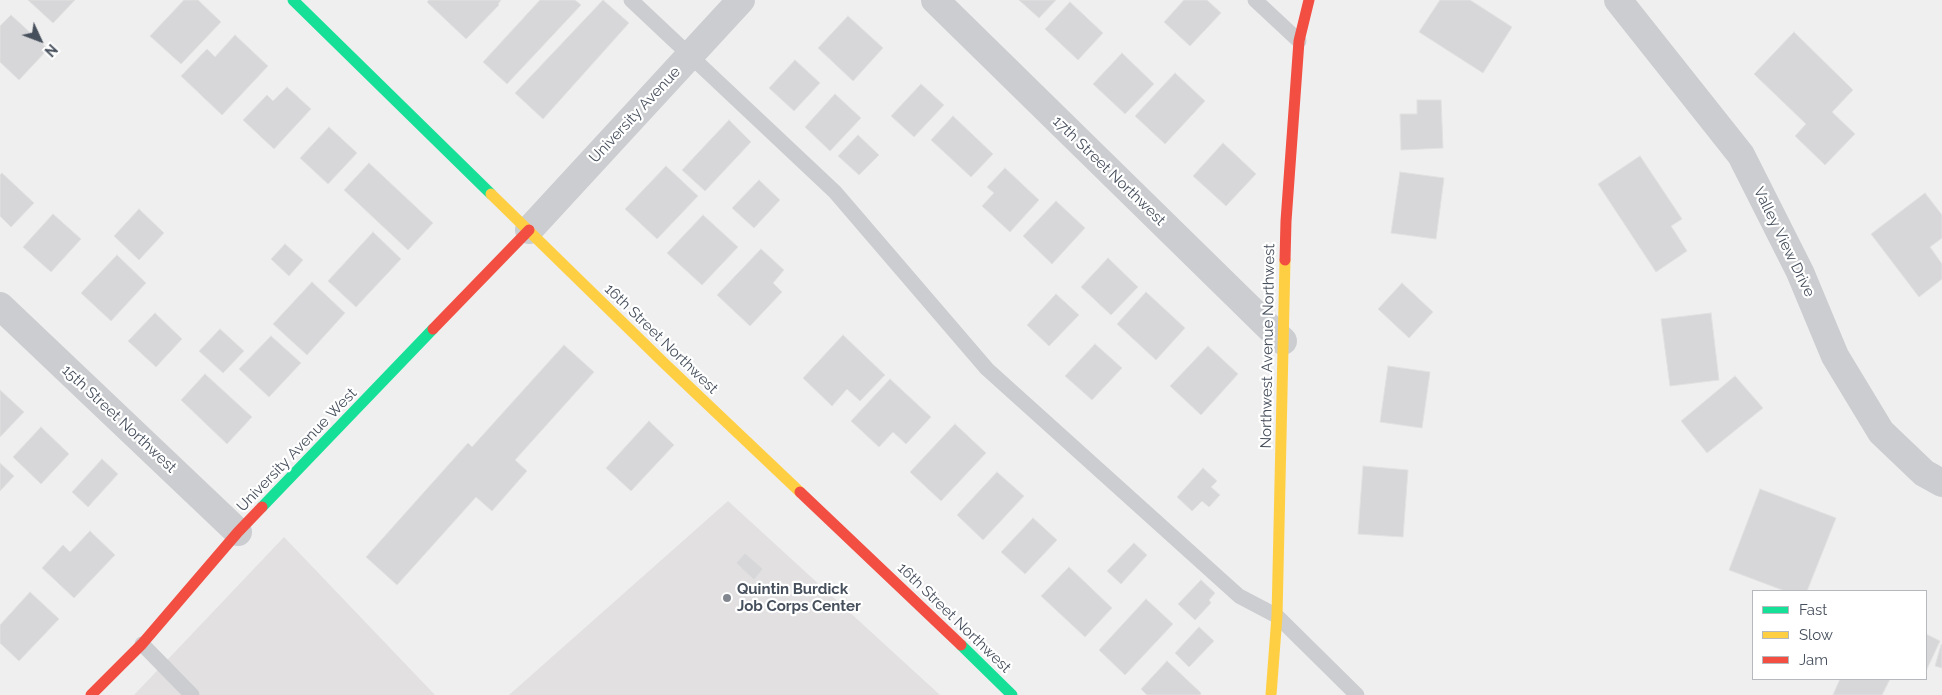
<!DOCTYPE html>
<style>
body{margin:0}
#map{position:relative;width:1942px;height:695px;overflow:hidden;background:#f0efef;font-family:Raleway,sans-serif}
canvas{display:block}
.legend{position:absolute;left:1752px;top:590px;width:175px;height:90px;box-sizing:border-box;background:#fff;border:1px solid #b5b9be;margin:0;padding:6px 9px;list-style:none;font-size:15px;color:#464f5c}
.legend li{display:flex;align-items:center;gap:10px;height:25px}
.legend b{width:25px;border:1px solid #b5b9be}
.north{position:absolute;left:15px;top:15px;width:50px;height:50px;-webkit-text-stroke:4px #fff;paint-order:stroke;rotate:133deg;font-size:14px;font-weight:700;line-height:20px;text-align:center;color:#464f5c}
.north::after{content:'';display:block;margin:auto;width:18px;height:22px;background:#464f5c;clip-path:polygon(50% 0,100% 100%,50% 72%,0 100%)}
</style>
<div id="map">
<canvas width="1942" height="695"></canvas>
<ul class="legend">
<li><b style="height:6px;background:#16e098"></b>Fast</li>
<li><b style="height:6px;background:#ffcf43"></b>Slow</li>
<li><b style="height:6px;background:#f24e42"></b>Jam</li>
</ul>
<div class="north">N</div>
</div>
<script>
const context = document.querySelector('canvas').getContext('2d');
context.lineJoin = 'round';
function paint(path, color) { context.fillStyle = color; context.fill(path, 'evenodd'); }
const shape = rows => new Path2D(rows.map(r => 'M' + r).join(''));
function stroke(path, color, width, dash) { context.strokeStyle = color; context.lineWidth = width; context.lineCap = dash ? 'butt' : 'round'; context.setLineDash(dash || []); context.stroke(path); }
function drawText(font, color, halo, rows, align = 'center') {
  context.font = font + ' Raleway,sans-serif'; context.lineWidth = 4.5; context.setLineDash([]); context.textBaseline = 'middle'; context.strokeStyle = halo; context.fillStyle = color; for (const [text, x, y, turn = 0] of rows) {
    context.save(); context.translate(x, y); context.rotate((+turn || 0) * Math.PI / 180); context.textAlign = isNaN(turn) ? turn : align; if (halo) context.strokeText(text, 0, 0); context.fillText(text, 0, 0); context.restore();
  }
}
const education = shape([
 [728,501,940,695,509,695],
 [284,537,435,695,134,695]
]);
const building = shape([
 [28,0,75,0,53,23,28,0],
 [184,0,198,0,221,22,181,64,150,36,184,0],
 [429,0,501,0,498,4,499,5,466,39,427,2,429,0],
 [540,0,575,0,581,5,507,84,483,62,540,0],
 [603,0,629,23,543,119,515,93,603,0],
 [1019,0,1056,0,1039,18,1019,0],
 [1184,0,1207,0,1221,13,1190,46,1164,22,1184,0],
 [1440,0,1470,0,1512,27,1483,73,1419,32,1440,0],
 [1070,2,1103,33,1078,60,1045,29,1070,2],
 [11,15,48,49,19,80,0,62,0,26,11,15],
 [848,16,883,48,853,81,818,48,848,16],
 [1794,32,1853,90,1832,112,1855,134,1825,165,1795,136,1806,124,1754,74,1794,32],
 [235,35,268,66,222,115,181,76,207,49,215,57,235,35],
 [1122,53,1154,84,1125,114,1093,84,1122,53],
 [795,60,820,83,794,111,769,88,795,60],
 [1175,73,1205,101,1165,144,1135,116,1175,73],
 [921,84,944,105,914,137,891,116,921,84],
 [287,87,311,109,274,149,243,120,267,95,273,101,287,87],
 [835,94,861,118,830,151,805,127,835,94],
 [1417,100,1441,100,1443,148,1401,150,1400,114,1417,114,1417,100],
 [953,116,993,154,971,177,931,140,953,116],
 [729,120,751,142,705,191,682,170,729,120],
 [329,127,357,153,328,184,300,158,329,127],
 [858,135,879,155,859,175,838,156,858,135],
 [1223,143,1256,174,1226,206,1193,176,1223,143],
 [1640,156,1682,219,1671,226,1687,251,1656,272,1598,184,1640,156],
 [369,163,433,223,408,250,344,190,369,163],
 [666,166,698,196,657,239,625,209,666,166],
 [1005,168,1039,200,1010,232,982,206,994,193,987,187,1005,168],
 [1400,172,1444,178,1436,239,1391,233,1400,172],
 [2,173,34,203,11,227,0,216,0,175,2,173],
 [759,180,780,200,754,228,732,208,759,180],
 [1925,193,1942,215,1942,238,1930,247,1942,264,1942,279,1919,297,1871,234,1925,193],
 [1056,201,1085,228,1052,264,1023,236,1056,201],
 [139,209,164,233,139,260,114,236,139,209],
 [53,214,81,239,51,272,23,247,53,214],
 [703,215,738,247,702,285,667,253,703,215],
 [373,232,401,259,356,307,328,281,373,232],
 [285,244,303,260,289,276,271,259,285,244],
 [761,249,784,270,773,283,782,292,750,326,717,295,761,249],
 [117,255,146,283,111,321,81,293,117,255],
 [1108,258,1138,287,1111,315,1081,287,1108,258],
 [312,282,345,313,307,355,273,324,312,282],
 [1402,283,1433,312,1409,338,1378,309,1402,283],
 [1146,292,1185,328,1156,360,1117,324,1146,292],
 [1056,294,1079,315,1049,346,1027,325,1056,294],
 [155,313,182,339,156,367,128,341,155,313],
 [1711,313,1719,380,1670,386,1661,319,1711,313],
 [220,329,244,351,223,373,199,351,220,329],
 [843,335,885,375,860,401,847,389,832,406,803,378,843,335],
 [271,336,301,363,269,397,239,369,271,336],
 [1095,344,1122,368,1092,400,1065,376,1095,344],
 [564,345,594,372,515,460,527,471,492,511,476,497,397,585,366,557,468,443,472,447,564,345],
 [1208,346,1238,374,1201,415,1170,386,1208,346],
 [1388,366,1430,372,1422,428,1380,422,1388,366],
 [205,374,252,417,227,444,181,400,205,374],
 [1735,376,1763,408,1707,453,1681,421,1735,376],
 [890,379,931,417,906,444,893,432,879,447,851,421,890,379],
 [0,390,24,412,0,437,0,390],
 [649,421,674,445,631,491,606,468,649,421],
 [955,424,986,453,941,501,910,472,955,424],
 [41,427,69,454,41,484,13,457,41,427],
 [102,459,118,474,88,507,72,492,102,459],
 [0,463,14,476,0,491,0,463],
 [1363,466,1408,470,1403,537,1358,534,1363,466],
 [1203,468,1217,481,1211,487,1220,495,1209,507,1202,501,1192,511,1177,497,1203,468],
 [997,472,1024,496,983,540,957,515,997,472],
 [1760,489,1836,518,1807,591,1785,591,1729,570,1760,489],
 [1033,518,1057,540,1025,574,1001,552,1033,518],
 [90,531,115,555,74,598,42,568,63,545,70,552,90,531],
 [1134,543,1147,555,1121,584,1107,571,1134,543],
 [745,553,763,569,754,580,736,563,745,553],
 [1069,567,1112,608,1085,637,1041,596,1069,567],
 [1201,580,1215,593,1209,600,1211,603,1195,620,1178,604,1201,580],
 [30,592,59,619,19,661,0,643,0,625,30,592],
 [1146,599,1173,624,1125,675,1099,650,1146,599],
 [1199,627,1214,641,1189,667,1175,653,1199,627],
 [1926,634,1940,641,1926,671,1926,634],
 [1941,645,1942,645,1942,668,1935,666,1941,645],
 [1167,661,1201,693,1200,695,1147,695,1141,689,1167,661],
 [1840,679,1890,679,1882,695,1833,695,1840,679]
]);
const lane = shape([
 [631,0,835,192,987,369,1239,596,1277,616,1357,695],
 [1255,0,1299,41],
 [142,644,192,695]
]);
const street = shape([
 [935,0,1283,341],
 [1618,0,1741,155,1800,272,1835,356,1881,432,1924,473,1942,483],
 [529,230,741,0],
 [0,306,238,532]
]);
const fast = shape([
 [293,0,491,194],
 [262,507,433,329],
 [961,645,1012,695]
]);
const slow = shape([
 [491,194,665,364,800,492],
 [1271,695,1277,616,1285,260]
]);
const jam = shape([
 [1285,260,1286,221,1299,41,1309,0],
 [433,329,529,230],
 [800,492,961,645],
 [91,695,142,644,238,532,262,507]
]);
const markers = [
 [727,598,5,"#82878f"]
];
const streetNames = [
 ["University Avenue",635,115,-47],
 ["17th Street Northwest",1109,171,44],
 ["Valley View Drive",1784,242,64],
 ["16th Street Northwest",661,339,44],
 ["Northwest Avenue Northwest",1268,346,-89],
 ["15th Street Northwest",119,419,43],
 ["University Avenue West",297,450,-46],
 ["16th Street Northwest",954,618,44]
];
const poiNames = [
 ["Quintin Burdick",737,589],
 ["Job Corps Center",737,606]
];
paint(education, '#e2e0e1');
paint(building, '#d7d7d9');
stroke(building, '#e1e1e2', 1);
stroke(lane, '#cbcdd0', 15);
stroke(street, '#cbcdd0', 28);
stroke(fast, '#16e098', 11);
stroke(slow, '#ffcf43', 11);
stroke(jam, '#f24e42', 11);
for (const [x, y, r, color] of markers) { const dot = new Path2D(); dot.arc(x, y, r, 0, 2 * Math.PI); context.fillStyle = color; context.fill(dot); stroke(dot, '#fff', 2); }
drawText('15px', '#464f5c', '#fff', streetNames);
drawText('bold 15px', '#464f5c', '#fff', poiNames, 'left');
</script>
